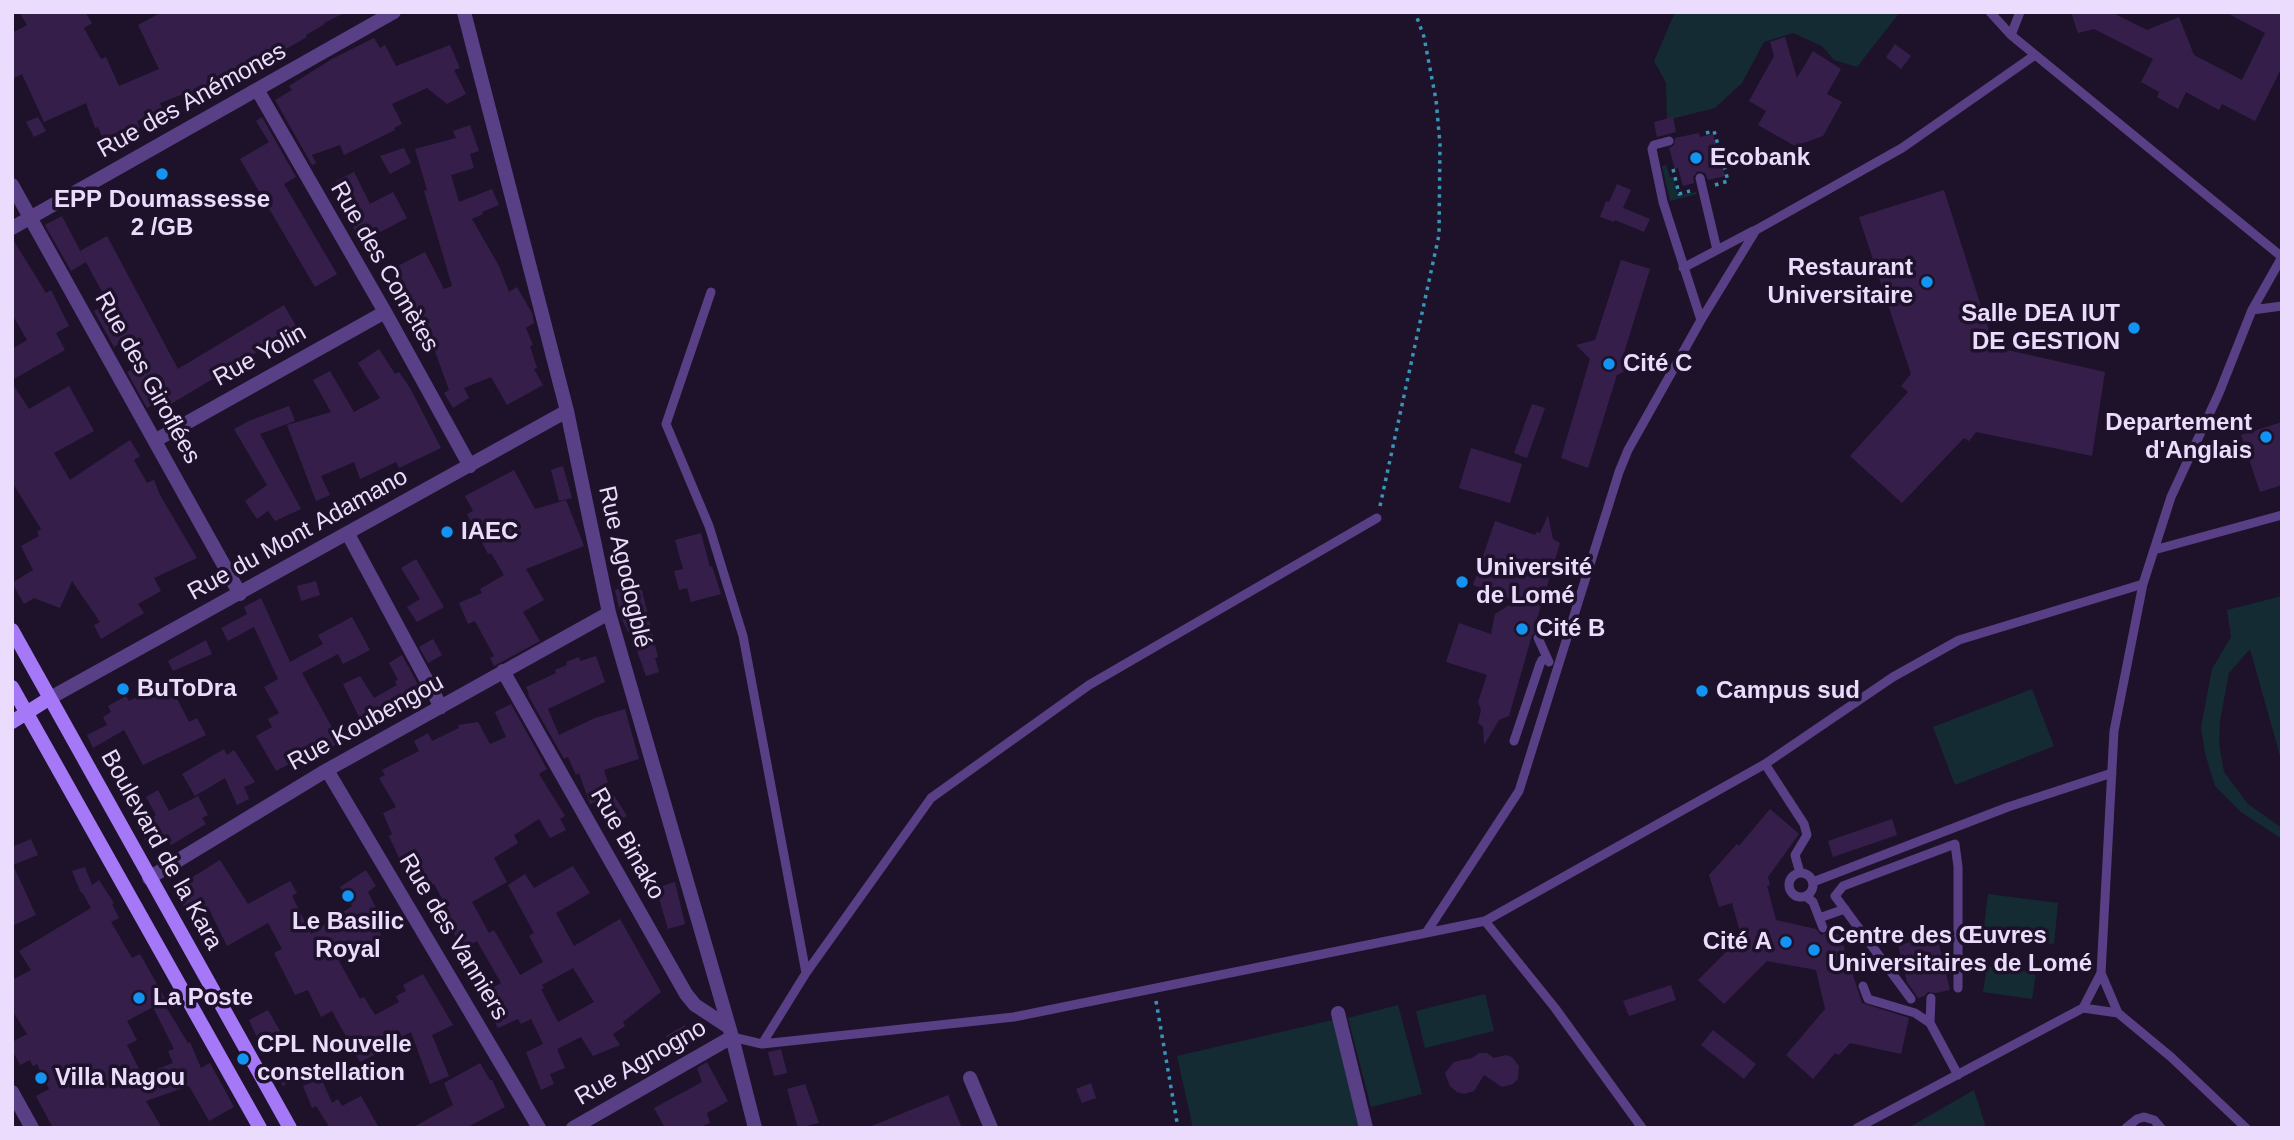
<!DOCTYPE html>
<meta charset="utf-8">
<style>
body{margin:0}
#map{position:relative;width:2294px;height:1140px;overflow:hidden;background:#1e122a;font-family:Helvetica,sans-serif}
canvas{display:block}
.frame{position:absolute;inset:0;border:14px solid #ebdcfd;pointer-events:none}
</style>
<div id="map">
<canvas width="2294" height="1140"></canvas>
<div class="frame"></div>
</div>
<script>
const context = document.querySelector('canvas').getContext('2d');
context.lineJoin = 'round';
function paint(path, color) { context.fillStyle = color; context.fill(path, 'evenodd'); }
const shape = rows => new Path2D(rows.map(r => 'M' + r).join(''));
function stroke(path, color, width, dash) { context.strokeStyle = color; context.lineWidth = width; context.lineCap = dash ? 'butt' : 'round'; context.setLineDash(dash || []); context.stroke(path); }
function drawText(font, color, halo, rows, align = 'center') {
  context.font = font + ' Helvetica,sans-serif'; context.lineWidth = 7; context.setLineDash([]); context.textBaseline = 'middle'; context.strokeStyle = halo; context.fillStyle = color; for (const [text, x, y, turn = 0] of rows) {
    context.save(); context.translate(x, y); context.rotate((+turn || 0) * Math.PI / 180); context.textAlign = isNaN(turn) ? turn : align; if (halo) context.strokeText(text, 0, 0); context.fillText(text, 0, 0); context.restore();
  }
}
const green = shape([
 [1675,12,1900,12,1857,67,1834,60,1822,46,1793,33,1764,42,1742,83,1715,108,1667,120,1666,83,1654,61],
 [1666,165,1670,177,1673,177,1678,196,1696,192,1697,194,1670,201,1662,166],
 [2282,596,2282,763,2250,649,2229,673,2220,721,2219,744,2224,772,2248,804,2282,828,2282,839,2241,812,2215,786,2205,753,2201,727,2212,669,2231,637,2227,610],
 [2032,689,2054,746,1955,785,1933,727],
 [1988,894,2058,903,2054,944,1983,935],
 [1987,966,2036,973,2032,999,1983,992],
 [1485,994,1494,1031,1425,1048,1416,1011],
 [1398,1005,1422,1094,1371,1107,1348,1018],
 [1333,1020,1359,1128,1193,1128,1177,1056],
 [1974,1090,1986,1128,1908,1128]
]);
const building = shape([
 [19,12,85,12,92,23,84,28,101,59,106,57,119,86,159,69,138,25,162,12,346,12,324,23,325,24,306,35,307,37,272,57,273,59,217,85,219,89,190,103,186,93,160,103,163,110,137,121,140,128,124,135,125,139,106,147,98,127,95,128,86,103,44,122,22,74,12,79,12,33,27,25],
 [2071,12,2111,12,2147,30,2179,17,2194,55,2242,80,2265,33,2225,12,2282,12,2282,67,2255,121,2222,104,2219,110,2186,92,2178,109,2157,97,2159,92,2141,82,2153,59,2094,29,2078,33],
 [1785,37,1797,78,1813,51,1841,69,1827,94,1842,102,1823,136,1795,146,1758,125,1766,111,1749,101,1774,56,1770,42],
 [374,38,380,48,385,45,396,66,450,45,460,68,454,70,466,94,447,104,427,88,392,104,402,124,394,128,395,130,344,155,340,145,312,155,316,163,312,165,275,100,292,90,289,86,332,59],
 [1895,44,1911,56,1901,69,1886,57],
 [38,117,46,131,34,137,26,122],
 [262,117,296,177,284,184,337,274,315,287,240,159,269,142,256,121],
 [1673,117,1676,132,1657,137,1654,122],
 [470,125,479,151,470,154,474,168,451,175,459,202,492,189,499,205,482,212,483,214,472,219,499,266,509,292,517,287,532,313,534,323,526,328,533,345,530,346,537,368,534,369,543,385,507,405,491,377,464,388,469,398,453,408,444,393,449,390,432,343,428,345,416,311,410,314,399,293,407,289,396,267,425,252,444,289,452,286,424,191,427,190,415,149,456,138,453,131],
 [1699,133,1700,137,1713,134,1725,176,1708,180,1705,173,1698,171,1693,177,1694,183,1683,186,1678,168,1675,169,1669,148,1674,145,1675,138],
 [404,148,411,163,390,174,380,156],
 [354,172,370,204,393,192,407,218,361,242,353,227,358,225,336,181],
 [1617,184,1631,190,1623,208,1650,219,1644,232,1615,220,1614,222,1600,217,1606,201,1609,202],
 [1944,190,1994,347,2105,372,2092,456,1976,432,1969,441,1964,438,1902,503,1850,456,1908,392,1901,386,1911,374,1859,217],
 [62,216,86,262,71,271,45,225],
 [107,236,178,369,284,305,297,328,171,404,167,397,147,408,127,372,141,364,128,339,114,347,94,311,108,303,80,251],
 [12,238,46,293,51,290,69,326,56,333,65,350,12,380,12,349,27,340,12,314],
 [1621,260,1650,269,1623,356,1633,367,1617,375,1588,468,1561,458,1590,359,1576,345,1595,340],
 [379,349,395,374,399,372,410,388,441,448,399,468,396,462,360,479,354,462,321,476,330,495,316,501,287,425,331,412,313,380,330,371,354,412,380,398,358,363],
 [12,383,29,409,69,386,94,431,54,453,70,480,130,440,140,456,134,460,147,483,154,480,160,495,197,558,154,578,161,591,138,604,144,613,101,639,94,625,100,622,72,581,60,608,34,598,24,604,12,583,33,570,21,546,39,536,37,532,41,529,12,482],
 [1532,404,1545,408,1527,458,1514,453],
 [289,406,295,421,260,434,301,509,275,521,268,511,257,519,245,501,267,485,234,429,251,420],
 [2282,422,2282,485,2260,492,2241,435],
 [1471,448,1522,464,1510,503,1459,488],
 [563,466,572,498,559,501,551,470],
 [514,470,535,509,566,500,584,546,526,569,544,600,523,612,540,641,494,666,490,658,494,656,475,621,468,624,459,603,482,593,480,589,504,575,491,553,488,554,467,514,473,511,465,496],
 [1548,515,1553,539,1560,543,1537,619,1543,630,1543,633,1538,631,1532,635,1509,716,1499,720,1484,745,1483,727,1478,723,1481,710,1478,702,1487,675,1446,662,1459,623,1491,634,1495,614,1516,601,1473,585,1495,521,1535,535,1537,532,1540,533],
 [701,533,710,567,712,566,721,594,691,602,687,588,679,590,674,571,683,569,675,540],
 [416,559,444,607,417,622,407,607,420,599,401,568],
 [316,581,320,595,301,601,297,586],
 [640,582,658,657,655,658,659,672,646,676,631,634,629,634,621,617,615,590],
 [261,598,290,662,323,644,318,635,352,617,370,650,343,664,338,654,302,673,340,742,296,768,293,762,276,771,256,736,272,727,268,719,279,713,264,687,278,679,254,627,228,641,221,628,247,614,244,607],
 [433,639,442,655,428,663,419,647],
 [206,640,212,654,173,671,168,661],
 [402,655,421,690,361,721,343,684,360,676,374,698,397,685,395,681,398,680,389,663],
 [596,656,605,682,548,709,559,735,595,718,625,709,639,759,604,770,608,783,606,783,627,816,615,823,601,800,590,804,579,773,576,775,568,757,564,759,528,695,529,694,526,687,556,673,555,670,567,665,566,662,579,657,580,661],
 [168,681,189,722,197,718,206,735,143,765,124,730,93,748,87,735,107,725,103,717,111,712,108,706,126,696,129,701],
 [511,704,547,769,539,774,565,816,560,819,566,830,550,838,539,819,514,835,518,843,494,858,507,882,472,902,489,933,494,930,520,975,543,962,529,936,534,933,508,885,525,874,534,888,573,866,590,893,556,913,574,946,620,919,661,992,623,1022,625,1026,613,1034,620,1045,593,1056,581,1037,557,1049,565,1068,550,1074,554,1084,541,1090,526,1052,543,1044,531,1019,521,1024,518,1019,498,1028,479,994,501,983,477,941,462,949,445,916,450,913,434,884,427,889,408,858,401,862,389,836,392,834,383,813,396,807,379,778,385,775,382,770,419,751,414,741,428,733,432,741,459,728,458,725,478,722,490,744,506,737,495,712],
 [573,968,594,1002,558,1022,541,989,544,988,542,985],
 [224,749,227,755,234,750,255,782,244,787,249,799,237,805,225,778,195,796,182,774],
 [158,790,169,811,198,796,208,815,202,818,206,824,171,845,164,834,148,844,137,827,156,815,146,797],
 [1770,809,1799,834,1768,877,1770,885,1767,886,1776,920,1816,929,1821,935,1828,932,1840,935,1862,1003,1909,1018,1901,1054,1850,1043,1839,1055,1835,1053,1813,1079,1786,1055,1825,1009,1816,970,1767,961,1724,1004,1698,980,1727,951,1724,948,1740,932,1732,903,1719,907,1709,875,1737,844,1739,846],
 [1892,819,1897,835,1833,857,1828,841],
 [31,839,38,855,13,865,36,915,12,926,12,847],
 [220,860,248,904,290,881,297,893,292,896,311,934,352,906,340,887,366,870,376,886,368,892,382,920,376,923,383,940,347,954,349,958,339,961,360,999,364,997,375,1015,399,1002,396,996,406,991,403,985,423,974,453,1025,432,1035,449,1076,430,1084,411,1032,402,1037,398,1030,371,1045,376,1054,360,1062,332,1011,321,1017,308,990,295,995,274,953,282,949,268,923,227,946,208,907,191,918,181,902,187,897,180,885],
 [85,867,92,885,99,880,114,903,112,904,119,918,111,922,132,958,140,954,166,1000,163,1002,188,1043,190,1042,201,1068,210,1063,234,1107,209,1121,189,1086,146,1101,162,1128,53,1128,36,1096,49,1089,37,1064,33,1066,30,1060,20,1065,12,1050,12,1042,27,1034,12,1010,12,980,31,970,19,951,91,908,82,892,81,893,72,871],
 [153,1007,174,1049,168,1051,173,1063,142,1075,127,1045,137,1040,127,1021],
 [675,882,685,924,668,929,656,888],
 [1937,936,1950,990,1936,993,1928,992,1924,996,1918,998,1907,982,1898,945],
 [1671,985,1676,1000,1629,1016,1623,1001],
 [268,1010,280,1031,259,1042,249,1020],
 [685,1025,693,1039,673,1050,666,1036],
 [1713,1030,1756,1064,1744,1079,1701,1045],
 [781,1049,787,1073,774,1076,768,1052],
 [1479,1053,1487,1053,1494,1058,1506,1055,1512,1057,1519,1066,1518,1079,1513,1084,1502,1087,1484,1075,1474,1091,1464,1094,1457,1092,1450,1086,1445,1073,1454,1062,1472,1058],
 [707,1062,728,1101,707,1113,710,1123,698,1128,665,1128,654,1108,702,1082,697,1068],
 [480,1063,490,1080,492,1080,505,1107,466,1128,412,1128,453,1105,444,1083],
 [295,1064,301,1075,283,1086,276,1074],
 [321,1078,332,1103,338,1099,342,1106,361,1096,379,1128,330,1128,316,1106,312,1108,303,1086],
 [1091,1083,1096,1098,1082,1103,1076,1089],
 [805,1084,819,1123,798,1128,787,1089],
 [948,1095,962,1128,867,1128,918,1107]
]);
const path = shape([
 [1706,133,1714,131,1721,155],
 [1673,169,1679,194,1690,191],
 [1715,185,1728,181,1722,157,1719,154],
 [1380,506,1439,235,1440,144,1436,100,1424,37,1415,12],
 [1156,1001,1178,1128]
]);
const service = shape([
 [1990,12,2011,35,2282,257,2252,310,2219,393,2171,497,2143,584,2114,731,2101,973,2083,1008,2118,1013],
 [2011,35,2020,12],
 [1669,141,1654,145,1652,149,1663,202,1701,320],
 [1700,178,1717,250],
 [1683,268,1753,231],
 [711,292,666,424,709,526,743,636,806,973],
 [2252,310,2282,306],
 [2154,550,2282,515],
 [1538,638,1549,662],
 [1514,741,1540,664,1542,660,1546,659],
 [1765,764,1804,824,1807,835,1795,855,1800,873],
 '1789 885a12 12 0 1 1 24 0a12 12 0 1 1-24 0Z',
 [1813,882,2008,807,2112,773],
 [1806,896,1813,902,1823,928],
 [1819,918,1845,909],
 [1485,921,1555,1008,1642,1128],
 [1426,933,1519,791,1619,472,1628,450,1701,320,1756,230,1902,148,2035,55],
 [2101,973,2118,1013,2171,1057,2246,1128],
 [1863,986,1868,999,1915,1013,1930,1023,1958,1075],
 [1911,999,1835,896,1843,886,1955,844,1958,867,1958,988],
 [1930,1023,1931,998],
 [732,1037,762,1044,1014,1017,1485,921,1765,764,1893,677,1959,640,2143,584],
 [762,1044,806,973,931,798,1089,685,1377,518],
 [1857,1128,2083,1008],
 [2126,1128,2137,1119,2144,1117,2154,1120,2161,1128]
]);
const minor = shape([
 [464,12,567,411,609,613,732,1037,755,1128],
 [258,91,385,312,470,466],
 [12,185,240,594],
 [12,228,394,12],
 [156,440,385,312],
 [348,534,441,707],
 [503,671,686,994,695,1005,727,1026],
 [50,698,567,411],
 [327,770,539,1128],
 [149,878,327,770,609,613],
 [1338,1013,1366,1128],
 [970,1078,991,1128],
 [12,1092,32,1128],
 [573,1128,732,1037]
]);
const secondary = shape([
 [12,630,290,1128],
 [12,687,260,1128],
 [12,722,50,698]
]);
const markers = [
 [1696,158,7,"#1394f3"],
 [162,174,7,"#1394f3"],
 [1927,282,7,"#1394f3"],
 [2134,328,7,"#1394f3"],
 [1609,364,7,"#1394f3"],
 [2266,437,7,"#1394f3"],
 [447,532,7,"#1394f3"],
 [1462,582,7,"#1394f3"],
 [1522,629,7,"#1394f3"],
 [123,689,7,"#1394f3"],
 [1702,691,7,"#1394f3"],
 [348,896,7,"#1394f3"],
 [1786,942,7,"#1394f3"],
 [1814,950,7,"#1394f3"],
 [139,998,7,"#1394f3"],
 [243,1059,7,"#1394f3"],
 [41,1078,7,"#1394f3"]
];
const streetNames = [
 ["Rue des Anémones",192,101,-29],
 ["Rue des Comètes",384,267,60],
 ["Rue Yolin",260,356,-29],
 ["Rue des Giroflées",147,378,61],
 ["Rue du Mont Adamano",298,535,-29],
 ["Rue Agodogblé",624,567,77],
 ["Rue Koubengou",366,723,-29],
 ["Rue Binako",627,844,60],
 ["Boulevard de la Kara",161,850,61],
 ["Rue des Vanniers",453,937,59],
 ["Rue Agnogno",641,1063,-30]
];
const poiNames = [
 ["Ecobank",1710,158],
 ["EPP Doumassesse",162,200,"center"],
 ["2 /GB",162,228,"center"],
 ["Restaurant",1913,268,"right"],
 ["Universitaire",1913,296,"right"],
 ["Salle DEA IUT",2120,314,"right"],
 ["DE GESTION",2120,342,"right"],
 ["Cité C",1623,364],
 ["Departement",2252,423,"right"],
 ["d'Anglais",2252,451,"right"],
 ["IAEC",461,532],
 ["Université",1476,568],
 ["de Lomé",1476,596],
 ["Cité B",1536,629],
 ["BuToDra",137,689],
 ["Campus sud",1716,691],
 ["Le Basilic",348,922,"center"],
 ["Royal",348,950,"center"],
 ["Centre des Œuvres",1828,936],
 ["Universitaires de Lomé",1828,964],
 ["Cité A",1772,942,"right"],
 ["La Poste",153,998],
 ["CPL Nouvelle",257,1045],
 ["constellation",257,1073],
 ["Villa Nagou",55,1078]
];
paint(green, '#152b33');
paint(building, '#351f4a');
stroke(path, '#3795b7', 3.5, [3.5, 5]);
stroke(service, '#594086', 9);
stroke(minor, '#594086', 14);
stroke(secondary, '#a578f8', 14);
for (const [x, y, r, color] of markers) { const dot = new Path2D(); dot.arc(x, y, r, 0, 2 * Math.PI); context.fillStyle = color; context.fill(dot); stroke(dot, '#1e122a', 2.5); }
drawText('24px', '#ebdcfd', '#1e122a', streetNames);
drawText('bold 24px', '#ebdcfd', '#1e122a', poiNames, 'left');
</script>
